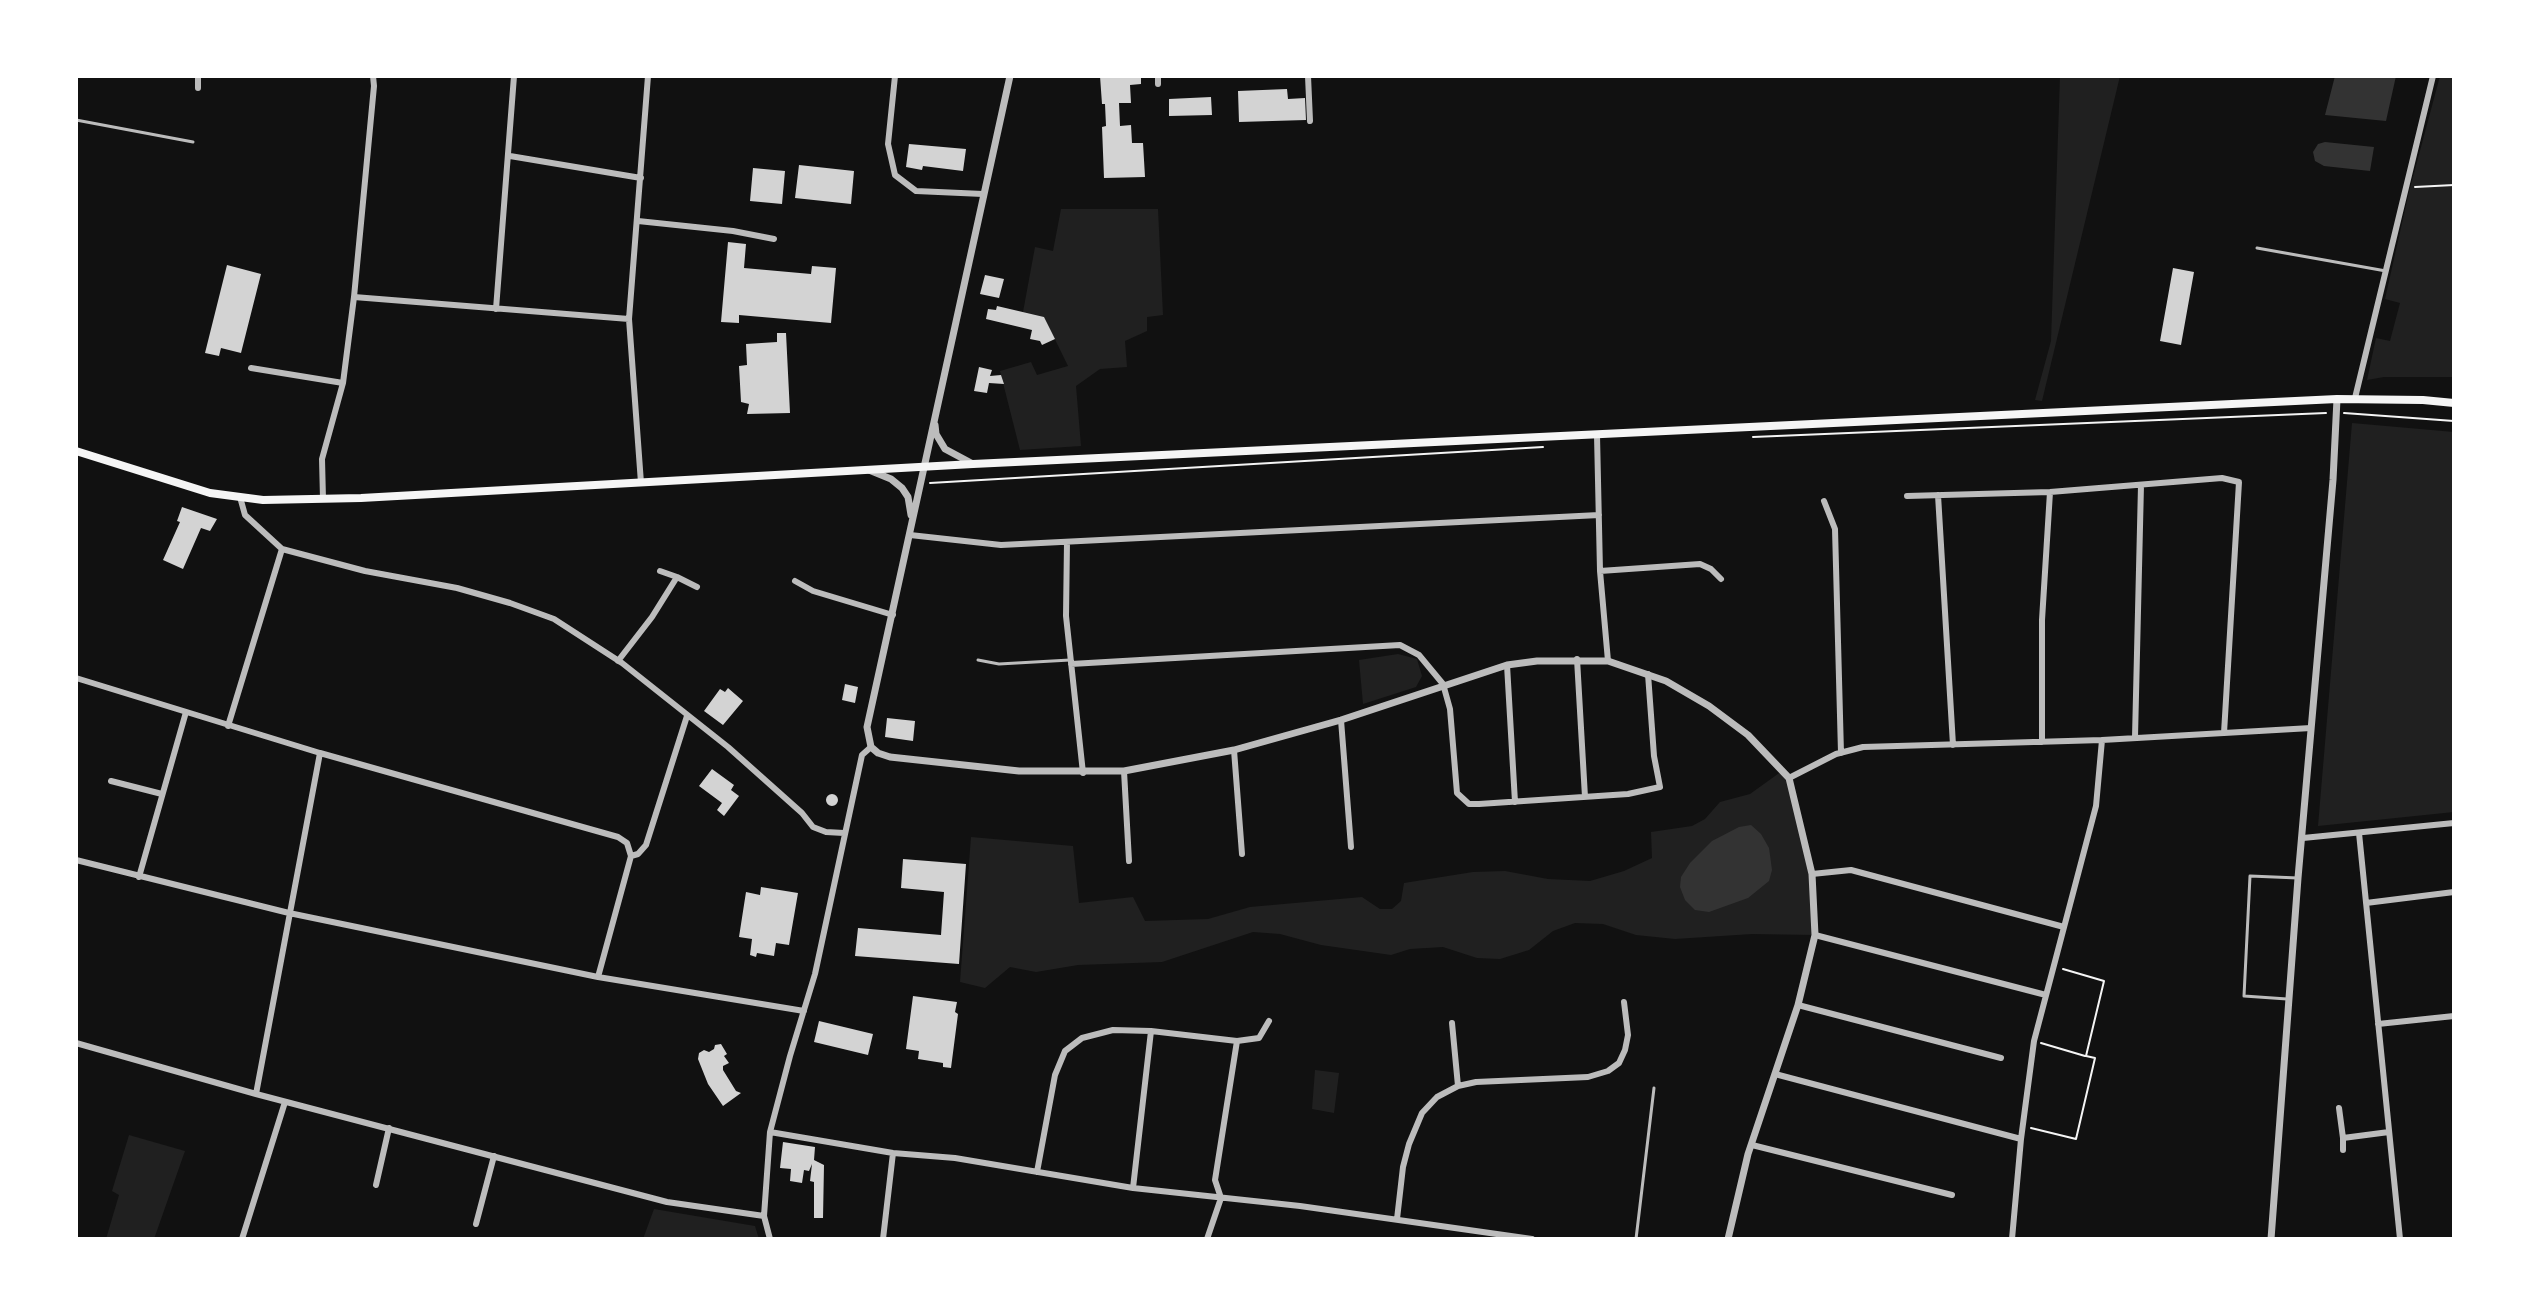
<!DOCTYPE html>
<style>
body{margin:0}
#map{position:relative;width:2530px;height:1315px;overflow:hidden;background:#111;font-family:Montserrat,sans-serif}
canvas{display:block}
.frame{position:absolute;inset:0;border:78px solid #fff;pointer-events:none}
</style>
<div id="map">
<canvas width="2530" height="1315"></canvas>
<div class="frame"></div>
</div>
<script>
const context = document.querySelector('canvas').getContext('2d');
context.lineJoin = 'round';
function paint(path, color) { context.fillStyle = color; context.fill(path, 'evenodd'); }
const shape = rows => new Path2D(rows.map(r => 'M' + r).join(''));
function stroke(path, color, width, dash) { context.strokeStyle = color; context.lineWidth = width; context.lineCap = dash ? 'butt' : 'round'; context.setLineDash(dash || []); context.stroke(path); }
const green = shape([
 [2060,76,2120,76,2042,401,2035,400,2051,341],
 [2440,76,2454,76,2454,377,2384,377,2367,380,2376,338,2390,341,2400,303,2385,299,2409,192],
 [1061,209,1158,209,1163,315,1147,317,1147,331,1125,341,1127,367,1100,369,1076,386,1081,446,1020,450,1000,371,1031,362,1037,375,1068,366,1044,317,1023,312,1035,247,1053,251],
 [2352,423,2454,432,2454,812,2318,826],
 [1398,654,1417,659,1422,676,1416,687,1363,704,1359,660],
 [1782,771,1789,778,1812,874,1815,935,1752,934,1675,939,1636,935,1603,924,1575,923,1553,931,1529,950,1500,959,1477,958,1443,947,1410,949,1391,955,1321,945,1280,934,1253,932,1162,962,1078,965,1036,972,1010,967,985,988,960,982,971,837,1073,846,1079,903,1133,897,1145,921,1208,919,1250,907,1362,897,1380,909,1392,909,1401,901,1404,883,1473,872,1505,871,1548,879,1590,881,1624,871,1652,858,1651,832,1692,826,1705,819,1720,802,1750,794],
 [1315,1070,1339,1073,1334,1113,1312,1109],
 [129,1135,185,1151,154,1239,106,1239,119,1195,112,1191],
 [654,1209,755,1226,759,1239,643,1239]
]);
const water = shape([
 [2335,76,2396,76,2386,121,2325,115],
 [2325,142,2374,147,2370,171,2324,166,2315,161,2313,152,2318,144],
 [1751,825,1761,834,1769,848,1772,870,1769,881,1748,898,1709,912,1695,910,1685,900,1680,887,1681,877,1690,863,1712,841,1739,827]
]);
const building = shape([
 [1100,76,1141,76,1141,84,1130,85,1131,103,1119,103,1120,126,1131,125,1132,143,1143,143,1145,177,1104,178,1102,127,1106,126,1105,104,1102,104],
 [1287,89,1288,99,1305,98,1306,120,1239,122,1238,91],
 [1211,97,1212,115,1169,116,1169,99],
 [909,144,966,149,963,171,923,166,922,170,906,167],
 [799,165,854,171,851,204,795,198],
 [753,168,785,171,782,204,750,201],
 [728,242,746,244,744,268,811,274,812,266,836,268,831,323,739,315,739,323,721,322],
 [227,265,261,274,241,353,221,348,219,356,205,353],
 [2173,268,2194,272,2181,345,2160,341],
 [985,275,1004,279,999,298,980,294],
 [997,306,1044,317,1055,339,1042,345,1040,341,1030,339,1032,330,986,319,988,309,996,310],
 [777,333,786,333,790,413,747,414,749,404,741,402,739,366,747,365,746,344,777,342],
 [979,367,992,370,990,376,1001,375,1004,384,989,383,987,393,974,391],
 [182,507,217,519,210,531,201,528,183,569,163,560,180,522,177,521],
 [845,684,858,687,855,703,842,700],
 [728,688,743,701,723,725,704,711,720,689,725,692],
 [887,718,915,721,913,741,885,737],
 [712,769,734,785,731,790,739,796,724,816,717,810,722,803,699,786],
 '826 800a6 6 0 1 1 12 0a6 6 0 1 1-12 0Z',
 [903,859,966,864,959,964,855,956,858,928,941,935,944,892,901,888],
 [761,887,798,893,789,945,776,943,774,956,757,953,756,957,750,955,752,939,739,937,746,892,760,895],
 [913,996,957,1002,955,1012,958,1014,951,1068,943,1067,943,1063,918,1059,919,1051,906,1049],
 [819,1021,873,1034,868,1055,814,1042],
 [721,1044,727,1054,724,1056,729,1063,723,1066,723,1070,736,1091,741,1093,723,1106,708,1084,698,1059,699,1053,704,1050,709,1052,714,1049,715,1045],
 [783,1142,815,1147,814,1160,824,1165,823,1218,814,1218,814,1182,810,1181,812,1164,809,1171,804,1170,802,1183,790,1181,791,1169,780,1168]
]);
const path = shape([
 [2415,187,2454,185],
 [2344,413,2454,421],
 [1753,437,2326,413],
 [930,483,1543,447],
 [2041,1043,2085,1056],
 [2031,1128,2076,1139,2095,1058,2086,1056,2104,981,2063,969]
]);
const service = shape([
 [76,120,193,142],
 [2257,248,2386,271],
 [978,660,999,664,1070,660],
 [2287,999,2244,996,2250,876,2298,878],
 [1636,1239,1654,1088]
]);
const minor = shape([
 [895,76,888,144,895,175,916,191,983,194],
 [1158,76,1158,84],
 [1308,76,1310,121],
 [198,88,198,76],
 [510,156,641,178],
 [638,221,733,231,774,239],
 [354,297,629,319],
 [496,309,514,76],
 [251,368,343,383],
 [2355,398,2433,76],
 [1597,435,1600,571,1608,661],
 [641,483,629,319,648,76],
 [1938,495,1953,745],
 [1907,496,2050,492,2222,478,2239,482,2224,733],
 [240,497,245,515,282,549,365,571,457,588,510,603,554,619,622,663,728,747,802,813,813,827,826,832,844,833],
 [323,499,322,459,343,383,354,297,374,86,373,76],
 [1824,501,1835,529,1841,753],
 [910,535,1001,545,1599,515],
 [1067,542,1066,616,1083,773],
 [660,571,677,577],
 [1600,571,1700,564,1711,569,1721,579],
 [795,581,813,591,893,615],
 [1577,659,1585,797],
 [618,661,652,617,677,577,697,587],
 [1071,664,1400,645,1419,655,1443,684,1450,709,1457,793,1469,804,1479,804,1628,794,1660,787,1654,756,1648,674],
 [1507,665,1515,802],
 [76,678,320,753,618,837,627,843,631,856,598,977],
 [1341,720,1351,847],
 [228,726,282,549],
 [2135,737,2141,485],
 [2042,742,2042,620,2050,492],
 [1234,750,1242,854],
 [1124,771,1129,861],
 [1789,778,1836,754,1863,747,2102,740,2311,728],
 [111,781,162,794],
 [2359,833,2400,1239],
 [2303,838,2454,823],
 [631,856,638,854,646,845,687,716],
 [76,860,289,913,598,977,804,1011],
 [1812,874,1851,870,2064,927],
 [139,877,186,712],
 [2366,903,2454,892],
 [1815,935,2046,995],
 [1798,1005,2001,1058],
 [1452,1023,1458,1086],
 [2378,1024,2454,1016],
 [76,1043,256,1094,667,1202,764,1216],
 [1775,1074,2021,1139],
 [256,1094,320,753],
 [2339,1108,2343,1138,2389,1132],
 [770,1132,893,1153,955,1158,1133,1188,1300,1206,1532,1239],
 [2343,1138,2343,1150],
 [1752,1145,1952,1195],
 [1037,1172,1055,1075,1065,1051,1082,1038,1113,1030,1151,1031,1237,1041,1259,1038,1269,1021],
 [376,1185,389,1128],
 [1133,1188,1151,1031],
 [1397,1219,1403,1167,1409,1144,1422,1113,1437,1097,1458,1086,1476,1082,1588,1077,1608,1071,1619,1063,1625,1050,1628,1035,1624,1002],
 [476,1224,494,1156],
 [242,1239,285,1102],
 [770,1239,764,1216,770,1132,790,1056,815,974,862,755,871,747],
 [883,1239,893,1153],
 [1207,1239,1221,1198,1215,1180,1237,1041],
 [2012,1239,2021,1139,2034,1041,2096,806,2102,740]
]);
const tertiary = shape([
 [1010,76,867,727,871,747,878,753,890,757,1019,771,1124,771,1234,750,1341,720,1507,665,1537,661,1608,661,1666,681,1709,706,1748,735,1789,778,1812,874,1815,935,1798,1005,1748,1154,1728,1239],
 [935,425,936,434,945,449,973,464],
 [869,470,891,479,902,488,908,497,911,515],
 [2271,1239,2298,878,2333,480,2337,399]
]);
const secondary = shape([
 [76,451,210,493,263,500,361,498,973,464,2337,399,2423,400,2454,403]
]);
paint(green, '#202020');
paint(water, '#333');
paint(building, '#d3d3d3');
stroke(path, '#f5f5f5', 2);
stroke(service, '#bcbcbc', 3);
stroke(minor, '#bcbcbc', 6);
stroke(tertiary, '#bcbcbc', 7);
stroke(secondary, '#f5f5f5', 8);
</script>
